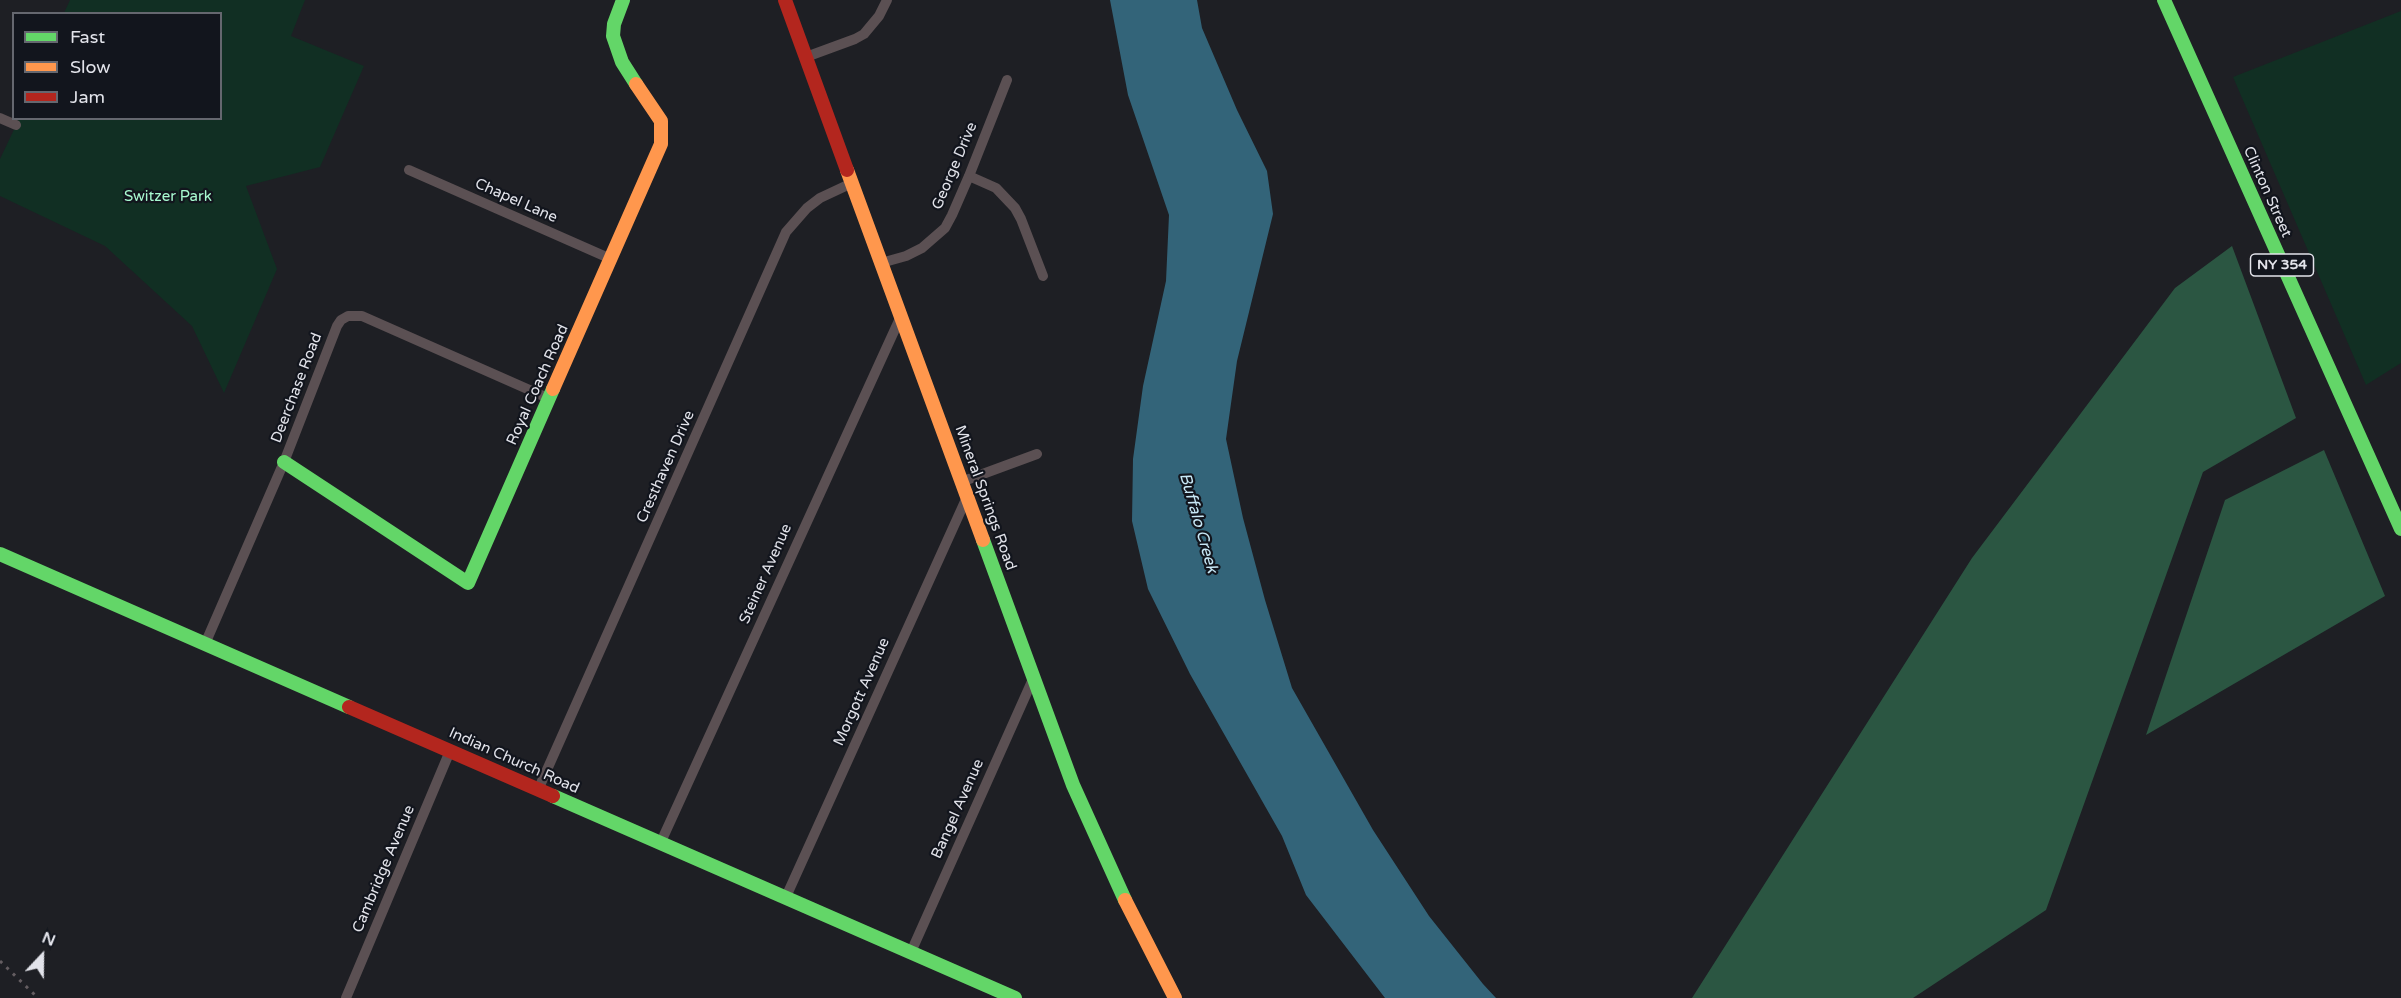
<!DOCTYPE html>
<style>
body{margin:0}
#map{position:relative;width:2401px;height:998px;overflow:hidden;background:#1e1f24;font-family:"Varela Round",sans-serif}
canvas{display:block}
.legend{position:absolute;left:12px;top:12px;width:210px;height:108px;box-sizing:border-box;background:#12151d;border:2px solid #65676f;margin:0;padding:8px 10px;list-style:none;font-size:18px;color:#e2e3ea}
.legend li{display:flex;align-items:center;gap:12px;height:30px}
.legend b{width:30px;border:2px solid #65676f}
.north{position:absolute;left:12px;top:926px;width:60px;height:60px;-webkit-text-stroke:4px #12151d;paint-order:stroke;rotate:22deg;font-size:16px;font-weight:700;line-height:24px;text-align:center;color:#e2e3ea}
.north::after{content:'';display:block;margin:auto;width:21px;height:27px;background:#e2e3ea;clip-path:polygon(50% 0,100% 100%,50% 72%,0 100%)}
</style>
<div id="map">
<canvas width="2401" height="998"></canvas>
<ul class="legend">
<li><b style="height:8px;background:#63d668"></b>Fast</li>
<li><b style="height:8px;background:#ff974d"></b>Slow</li>
<li><b style="height:8px;background:#b3261e"></b>Jam</li>
</ul>
<div class="north">N</div>
</div>
<script>
const context = document.querySelector('canvas').getContext('2d');
context.lineJoin = 'round';
function paint(path, color) { context.fillStyle = color; context.fill(path, 'evenodd'); }
const shape = rows => new Path2D(rows.map(r => 'M' + r).join(''));
function stroke(path, color, width, dash) { context.strokeStyle = color; context.lineWidth = width; context.lineCap = dash ? 'butt' : 'round'; context.setLineDash(dash || []); context.stroke(path); }
function drawText(font, color, halo, rows, align = 'center') {
  context.font = font + ' "Varela Round",sans-serif'; context.lineWidth = 4.5; context.setLineDash([]); context.textBaseline = 'middle'; context.strokeStyle = halo; context.fillStyle = color; for (const [text, x, y, turn = 0] of rows) {
    context.save(); context.translate(x, y); context.rotate((+turn || 0) * Math.PI / 180); context.textAlign = isNaN(turn) ? turn : align; if (halo) context.strokeText(text, 0, 0); context.fillText(text, 0, 0); context.restore();
  }
}
const green = shape([
 [70,0,305,0,291,36,364,66,320,167,246,186,277,269,224,393,192,326,105,246,0,196,0,159,19,119,220,118,220,14,64,13],
 [2401,11,2401,363,2366,385,2233,77]
]);
const forest = shape([
 [2232,246,2296,418,2203,472,2046,910,1913,998,1692,998,1972,558,2175,288],
 [2324,450,2385,596,2146,735,2225,500]
]);
const water = shape([
 [1110,0,1197,0,1202,28,1237,110,1267,171,1273,214,1237,361,1226,439,1243,518,1265,600,1292,688,1373,830,1429,916,1483,984,1496,998,1385,998,1306,895,1282,836,1190,674,1148,589,1132,521,1133,459,1143,386,1166,281,1169,215,1128,95]
]);
const street = shape([
 [806,57,855,39,864,34,879,16,887,0],
 [0,118,16,125],
 [409,170,611,259],
 [969,176,996,188,1015,208,1021,219,1043,276],
 [881,263,906,256,922,248,945,228,952,215,969,176,1007,80],
 [961,482,1037,454],
 [205,644,284,462,337,326,341,320,348,316,362,316,550,399],
 [538,790,786,232,807,208,820,198,852,183],
 [660,844,901,316],
 [785,899,967,497],
 [911,952,1033,679],
 [346,998,450,751]
]);
const fast = shape([
 [623,0,614,24,613,36,622,62,636,84],
 [2164,0,2401,529],
 [284,462,468,583,553,389],
 [983,540,1073,785,1125,900],
 [0,554,349,707],
 [553,796,1015,998]
]);
const slow = shape([
 [847,170,983,540],
 [553,389,661,144,661,121,636,84],
 [1125,900,1175,998]
]);
const jam = shape([
 [785,0,847,170],
 [349,707,553,796]
]);
const rail = shape([
 [0,961,38,998]
]);
const shields = [
 [2282,265,63]
];
const shieldNames = [
 ["NY 354",2282,265]
];
const streetNames = [
 ["George Drive",955,166,-67],
 ["Clinton Street",2267,192,66],
 ["Chapel Lane",516,201,24],
 ["Royal Coach Road",538,385,-66],
 ["Deerchase Road",297,388,-69],
 ["Cresthaven Drive",666,467,-66],
 ["Mineral Springs Road",985,498,70],
 ["Steiner Avenue",766,574,-66],
 ["Morgott Avenue",862,692,-66],
 ["Indian Church Road",514,761,24],
 ["Bangel Avenue",958,809,-66],
 ["Cambridge Avenue",384,869,-67]
];
const parkNames = [
 ["Switzer Park",168,197]
];
const waterNames = [
 ["Buffalo Creek",1198,523,74]
];
paint(green, '#112f23');
paint(forest, '#2b5642');
paint(water, '#336479');
stroke(street, '#5b5053', 10);
stroke(fast, '#63d668', 14);
stroke(slow, '#ff974d', 14);
stroke(jam, '#b3261e', 14);
stroke(rail, '#645d61', 3, [3, 6]);
for (const [x, y, w] of shields) { const box = new Path2D(); box.roundRect(x - w / 2, y - 11, w, 22, 4.5); context.fillStyle = '#12151d'; context.fill(box); stroke(box, '#e2e3ea', 1.5); }
drawText('bold 14px', '#e2e3ea', null, shieldNames);
drawText('15px', '#e2e3ea', '#12151d', streetNames);
drawText('15px', '#a8f9d0', '#12151d', parkNames);
drawText('italic 16px', '#c8e8f6', '#12151d', waterNames);
</script>
